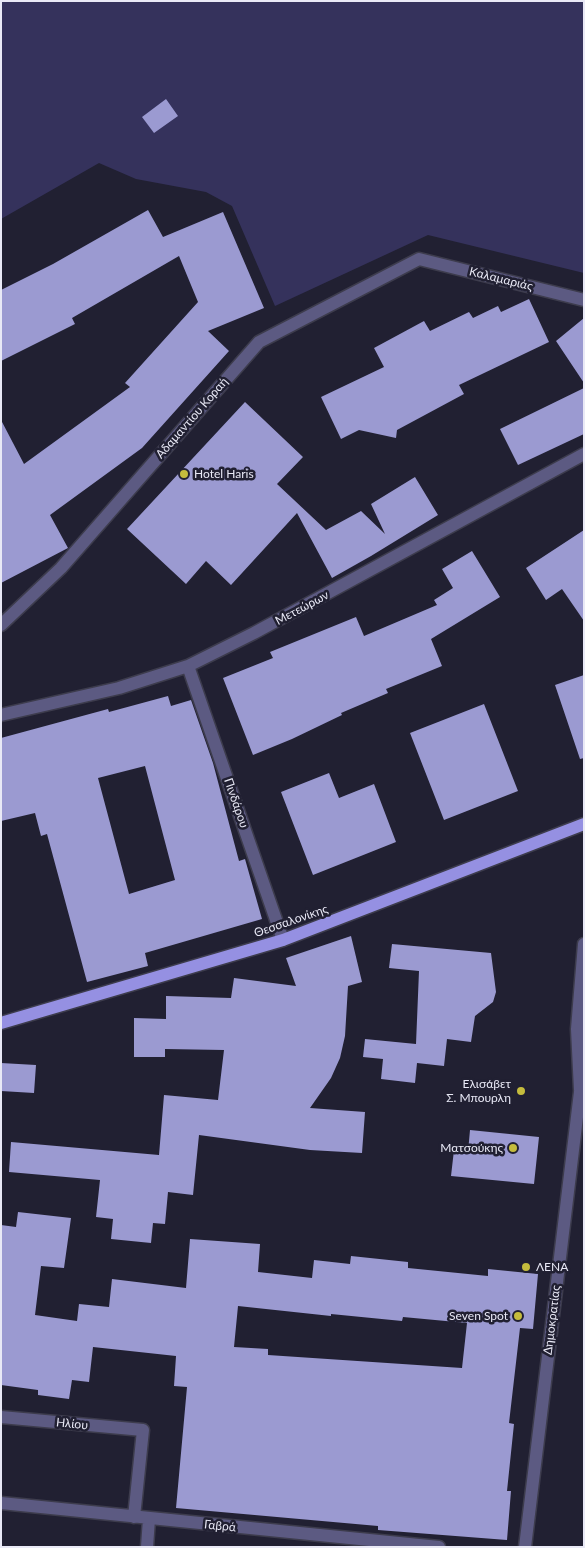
<!DOCTYPE html>
<meta charset="utf-8">
<style>
body{margin:0}
#map{position:relative;width:585px;height:1548px;overflow:hidden;background:#212032;font-family:Lato,sans-serif}
canvas{display:block}
.frame{position:absolute;inset:0;border:2px solid #e9e9f6;pointer-events:none}
</style>
<div id="map">
<canvas width="585" height="1548"></canvas>
<div class="frame"></div>
</div>
<script>
const context = document.querySelector('canvas').getContext('2d');
context.lineJoin = 'round';
function paint(path, color) { context.fillStyle = color; context.fill(path, 'evenodd'); }
const shape = rows => new Path2D(rows.map(r => 'M' + r).join(''));
function stroke(path, color, width, dash) { context.strokeStyle = color; context.lineWidth = width; context.lineCap = dash ? 'butt' : 'round'; context.setLineDash(dash || []); context.stroke(path); }
function drawText(font, color, halo, rows, align = 'center') {
  context.font = font + ' Lato,sans-serif'; context.lineWidth = 5; context.setLineDash([]); context.textBaseline = 'middle'; context.strokeStyle = halo; context.fillStyle = color; for (const [text, x, y, turn = 0] of rows) {
    context.save(); context.translate(x, y); context.rotate((+turn || 0) * Math.PI / 180); context.textAlign = isNaN(turn) ? turn : align; if (halo) context.strokeText(text, 0, 0); context.fillText(text, 0, 0); context.restore();
  }
}
const green = shape([
 [1,1,584,1,584,273,428,235,275,306,232,206,206,192,136,179,99,163,1,219]
]);
const building = shape([
 [166,99,178,116,154,133,142,117],
 [148,210,163,237,223,212,264,308,208,331,229,351,142,448,50,515,68,548,1,583,1,420,24,464,130,387,125,383,198,302,179,256,72,318,75,324,1,361,1,290,53,264],
 [529,299,549,342,459,385,464,394,397,430,396,438,359,430,341,439,321,397,384,367,374,348,424,321,430,331,469,312,473,318,498,306,501,312],
 [584,318,584,383,556,341],
 [584,388,584,434,518,465,500,429],
 [245,402,303,457,277,484,326,530,361,511,385,534,371,504,415,477,438,515,371,556,332,578,297,513,231,585,206,561,186,584,127,529],
 [584,530,584,621,562,589,546,600,526,568],
 [472,551,500,597,431,639,442,666,386,689,388,693,341,713,342,715,292,739,253,755,223,678,273,658,270,652,356,617,364,636,437,605,434,600,453,588,442,569],
 [584,675,584,758,580,759,555,685],
 [168,696,171,706,191,700,213,763,239,861,245,859,262,919,145,953,148,966,87,982,47,834,41,836,35,813,1,821,1,738,108,709,109,712],
 [145,766,175,880,129,894,98,778],
 [484,704,518,791,444,820,410,733],
 [329,773,339,798,374,784,396,842,313,875,281,792],
 [351,936,362,982,348,986,345,1036,340,1058,331,1078,310,1108,365,1112,362,1153,310,1150,199,1135,193,1195,168,1192,165,1224,153,1223,151,1243,111,1239,113,1219,96,1217,100,1180,9,1172,11,1142,159,1155,164,1095,218,1100,224,1050,165,1049,165,1057,134,1057,134,1018,166,1019,166,996,231,998,234,978,296,986,286,958],
 [392,944,491,953,496,992,493,1002,475,1016,471,1042,447,1039,444,1066,417,1063,415,1083,381,1079,383,1059,363,1057,365,1039,416,1044,419,971,389,968],
 [1,1063,36,1065,34,1093,1,1091],
 [470,1130,539,1137,534,1184,451,1176,454,1150,468,1152],
 [18,1212,71,1218,64,1268,41,1266,35,1315,77,1321,79,1304,109,1307,112,1279,186,1288,190,1239,260,1244,258,1272,312,1278,314,1260,350,1264,351,1256,408,1262,408,1268,488,1276,488,1269,538,1274,533,1329,520,1328,509,1423,514,1424,507,1491,511,1491,507,1540,378,1530,378,1526,176,1508,187,1387,174,1386,176,1356,93,1347,89,1382,72,1380,69,1399,38,1395,38,1390,1,1385,1,1225,16,1227],
 [238,1306,331,1316,331,1314,402,1321,403,1317,467,1323,462,1368,268,1355,268,1349,234,1347]
]);
const minor = shape([
 [1,625,61,568,259,342,419,259,584,300],
 [188,666,283,940],
 [1,715,119,688,188,666,254,633,584,454],
 [580,1090,577,1029,584,944],
 [1,1417,143,1430,134,1517],
 [1,1503,439,1547],
 [147,1547,149,1519],
 [525,1547,580,1092,584,1081]
]);
const major = shape([
 [1,1023,283,940,584,824]
]);
const markers = [
 [184,474,5,"#c5bc3d"],
 [521,1091,5,"#c5bc3d"],
 [513,1148,5,"#c5bc3d"],
 [526,1267,5,"#c5bc3d"],
 [518,1316,5,"#c5bc3d"]
];
const streetNames = [
 ["Καλαμαριάς",501,279,14],
 ["Αδαμαντίου Κοραή",192,418,-49],
 ["Μετεώρων",302,608,-28],
 ["Πινδάρου",236,803,71],
 ["Θεσσαλονίκης",291,921,-19],
 ["Δημοκρατίας",552,1320,-83],
 ["Ηλίου",72,1424,6],
 ["Γαβρά",220,1526,6]
];
const poiNames = [
 ["Hotel Haris",194,474,"left"],
 ["Ελισάβετ",511,1084],
 ["Σ. Μπουρλη",511,1098],
 ["Ματσούκης",503,1148],
 ["ΛΕΝΑ",536,1267,"left"],
 ["Seven Spot",508,1316]
];
paint(green, '#35325c');
paint(building, '#9b9ad1');
stroke(minor, '#3d3c4d', 15);
stroke(major, '#3d3c4d', 15);
stroke(minor, '#5c5a82', 12);
stroke(major, '#9590e2', 12);
for (const [x, y, r, color] of markers) { const dot = new Path2D(); dot.arc(x, y, r, 0, 2 * Math.PI); context.fillStyle = color; context.fill(dot); stroke(dot, '#212032', 2); }
drawText('12px', '#e9e9f6', '#212032', streetNames);
drawText('12px', '#e9e9f6', '#212032', poiNames, 'right');
</script>
